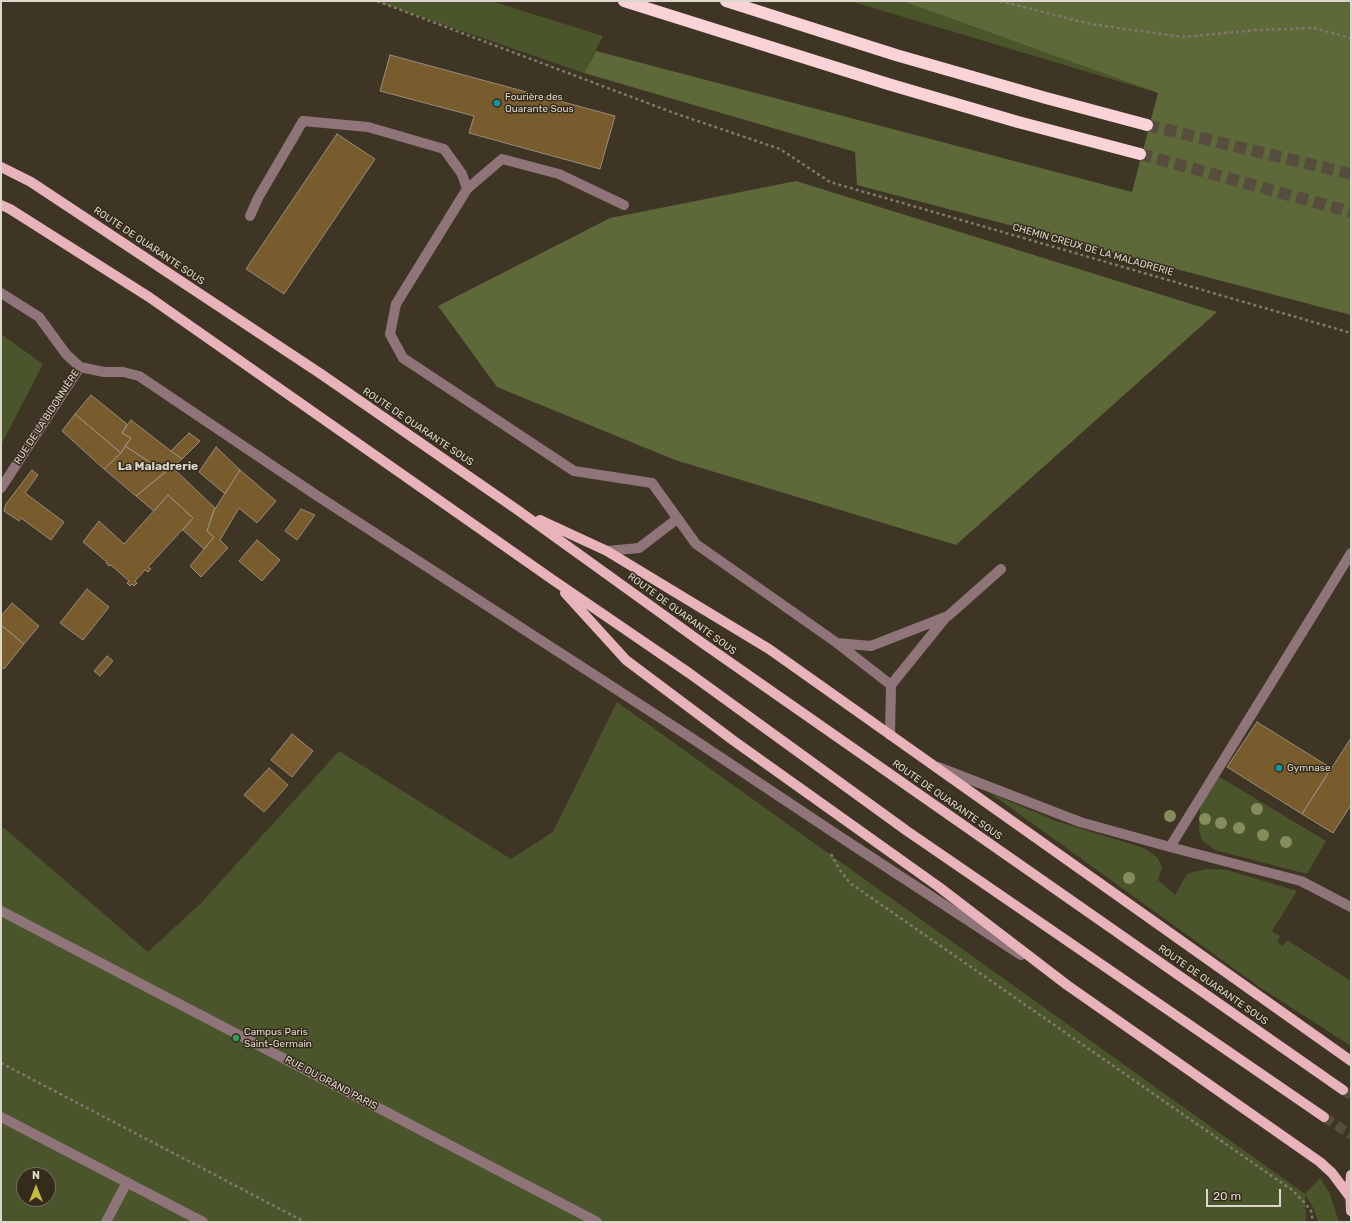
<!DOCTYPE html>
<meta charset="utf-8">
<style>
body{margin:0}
#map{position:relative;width:1352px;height:1223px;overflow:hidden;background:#3f3525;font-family:Rubik,sans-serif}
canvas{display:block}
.frame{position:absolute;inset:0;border:2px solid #ddd6cd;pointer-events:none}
.north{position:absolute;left:16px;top:1167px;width:40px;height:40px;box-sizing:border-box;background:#352b1b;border:1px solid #786f62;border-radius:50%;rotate:0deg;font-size:11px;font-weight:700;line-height:16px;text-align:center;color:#ddd6cd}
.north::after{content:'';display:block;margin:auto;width:14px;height:18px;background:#c4bc3e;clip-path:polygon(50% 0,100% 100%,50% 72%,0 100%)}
.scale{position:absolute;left:1206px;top:1189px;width:75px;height:18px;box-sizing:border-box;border:2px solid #ddd6cd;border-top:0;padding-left:5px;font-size:12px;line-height:14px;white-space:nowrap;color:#ddd6cd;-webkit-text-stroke:3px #352b1b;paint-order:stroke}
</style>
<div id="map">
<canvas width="1352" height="1223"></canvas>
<div class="frame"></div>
<div class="north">N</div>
<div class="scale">20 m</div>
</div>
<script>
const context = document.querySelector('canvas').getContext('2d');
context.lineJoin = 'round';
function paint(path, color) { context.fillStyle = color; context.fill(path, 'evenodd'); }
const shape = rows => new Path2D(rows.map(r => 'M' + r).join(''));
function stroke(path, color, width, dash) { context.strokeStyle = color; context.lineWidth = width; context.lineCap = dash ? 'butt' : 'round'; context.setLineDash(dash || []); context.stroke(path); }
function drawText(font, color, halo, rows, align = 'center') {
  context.font = font + ' Rubik,sans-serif'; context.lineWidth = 3; context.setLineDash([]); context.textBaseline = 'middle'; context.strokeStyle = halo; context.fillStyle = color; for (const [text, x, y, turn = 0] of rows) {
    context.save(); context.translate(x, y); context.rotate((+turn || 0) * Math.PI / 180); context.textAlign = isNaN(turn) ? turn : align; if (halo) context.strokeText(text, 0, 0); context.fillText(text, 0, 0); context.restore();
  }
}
const green = shape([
 [375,1,491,1,603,36,584,73],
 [850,1,902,1,1158,93],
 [1,334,43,364,1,445],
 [617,702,1305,1194,1320,1178,1329,1192,1339,1222,1318,1222,1314,1209,1305,1195,1306,1222,1,1222,1,827,4,828,148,952,201,903,339,751,511,859,553,832],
 [24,1175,48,1175,48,1199,24,1199],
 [1218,776,1326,841,1307,874,1215,850,1204,842,1201,838,1199,828,1200,803],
 [990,793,1056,821,1144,848,1158,858,1162,868,1158,880,1175,895,1187,874,1193,872,1207,869,1227,870,1297,891,1272,931,1280,936,1277,942,1283,946,1287,940,1351,981,1351,1046,1258,986]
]);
const forest = shape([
 [902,1,1351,1,1351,315,857,185,855,152,584,73,596,51,1132,192,1158,93],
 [796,181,1217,312,956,545,675,460,497,387,438,306,610,218]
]);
const building = shape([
 [390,55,615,116,600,169,469,133,474,116,380,91,390,55],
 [337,134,375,159,284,294,246,269,337,134],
 [91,395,127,424,122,433,131,438,121,453,75,414,91,395],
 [75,414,121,453,104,469,62,431,75,414],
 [131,420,171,451,182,459,165,472,125,446,131,438,122,433,131,420],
 [189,433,200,441,182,459,171,451,189,433],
 [125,446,165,472,136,496,104,469,121,453,125,446],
 [216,447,240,470,225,494,199,472,216,447],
 [172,467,215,508,207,531,214,537,204,549,183,530,193,518,168,495,154,511,136,496,172,467],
 [32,470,38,475,25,493,64,522,51,540,21,518,19,521,4,511,6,504,32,470],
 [240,470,276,501,257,523,239,508,220,540,228,548,201,577,190,566,214,537,207,531,213,512,240,470],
 [168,495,193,518,148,567,151,569,148,572,145,570,135,581,137,583,134,586,132,584,130,586,127,583,129,581,111,565,109,566,106,563,107,562,83,542,99,521,124,544,168,495],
 [301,509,315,515,297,540,285,531,301,509],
 [257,540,280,560,262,581,239,561,257,540],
 [87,589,109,607,83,640,60,623,87,589],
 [12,603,39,626,24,644,1,625,1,616,12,603],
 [1,625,24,644,4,669,1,667,1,625],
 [107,656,113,661,100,676,94,671,107,656],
 [1257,722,1331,768,1302,814,1227,767,1257,722],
 [292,734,313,751,292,777,271,760,292,734],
 [1351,738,1351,805,1333,833,1302,814,1351,738],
 [269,768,288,785,264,812,244,795,269,768]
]);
const majorTunnel = shape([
 [1343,1090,1351,1095],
 [1324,1117,1351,1135]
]);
const highwayTunnel = shape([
 [1147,125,1351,174],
 [1140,154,1351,212]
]);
const path = shape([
 [377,1,674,113,780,149,830,182,1351,333],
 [1000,1,1090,24,1183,37,1257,30,1314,28,1351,38],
 [831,854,839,869,850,883,1292,1190,1304,1202,1311,1211,1313,1222],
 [1,1063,305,1222]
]);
const minor = shape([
 [624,205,559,174,502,159,467,189,396,304,390,334,403,358,574,471,652,483,696,544,837,643,871,646,948,616,1001,569],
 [250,216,258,198,303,121,368,127,444,149,462,174,467,189],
 [1,293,39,317,66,354,80,367,104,372,123,372,139,376,316,495,687,735,845,840,1021,955],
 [1,488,80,367],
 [607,551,639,548,677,519],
 [1351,553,1170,847,1301,881,1351,907],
 [837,643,891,685,890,735],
 [891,685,946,617],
 [938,767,1080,822,1170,847],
 [1,911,597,1222],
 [1,1117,203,1222],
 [106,1222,127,1182]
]);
const major = shape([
 [1,167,31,182,321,374,519,511,701,642,1343,1090],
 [1,205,10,209,149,297,553,580,689,673,907,831,1324,1117],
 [540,520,607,551,769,649,1351,1061],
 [565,593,626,660,734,741,939,887,1067,985,1320,1162,1332,1173,1350,1197],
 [1351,1175,1350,1188,1351,1211]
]);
const highway = shape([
 [624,1,888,84,1018,122,1140,154],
 [726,1,896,55,1046,98,1147,125]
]);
const trees = [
 [1257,809],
 [1170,816],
 [1205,819],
 [1221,823],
 [1239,828],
 [1263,835],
 [1286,842],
 [1129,878]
];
const markers = [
 [497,103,4,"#0f9aa8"],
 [1279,768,4,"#0f9aa8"],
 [236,1038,4,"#2e9e5b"]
];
const poiNames = [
 ["Fourière des",505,97],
 ["Quarante Sous",505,109],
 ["Gymnase",1287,768],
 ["Campus Paris",244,1032],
 ["Saint-Germain",244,1044]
];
const streetNames = [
 ["ROUTE DE QUARANTE SOUS",149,246,34],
 ["CHEMIN CREUX DE LA MALADRERIE",1093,250,16],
 ["RUE DE LA BIDONNIÈRE",47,417,-57],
 ["ROUTE DE QUARANTE SOUS",418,427,34],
 ["ROUTE DE QUARANTE SOUS",682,614,36],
 ["ROUTE DE QUARANTE SOUS",947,800,35],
 ["ROUTE DE QUARANTE SOUS",1213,985,35],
 ["RUE DU GRAND PARIS",331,1083,28]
];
const quarterNames = [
 ["La Maladrerie",158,467]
];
paint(green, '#4b552c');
paint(forest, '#5d6938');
paint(building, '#795c2e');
stroke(building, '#988c7a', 1);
stroke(majorTunnel, '#574d3e', 10, [10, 5]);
stroke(highwayTunnel, '#574d3e', 12, [12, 6]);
stroke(path, '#80786b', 2.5, [3, 3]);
stroke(minor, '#8f7579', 10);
stroke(major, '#e8b3ba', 10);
stroke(highway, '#fad3d8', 12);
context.fillStyle = '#868c5b';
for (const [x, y] of trees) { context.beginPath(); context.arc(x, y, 6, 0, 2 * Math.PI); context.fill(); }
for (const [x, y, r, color] of markers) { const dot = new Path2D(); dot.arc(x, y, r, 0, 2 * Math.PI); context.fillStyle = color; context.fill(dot); stroke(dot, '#352b1b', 1.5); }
drawText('10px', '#ddd6cd', '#352b1b', poiNames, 'left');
drawText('10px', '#ddd6cd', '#352b1b', streetNames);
drawText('bold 12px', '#ddd6cd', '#352b1b', quarterNames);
</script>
